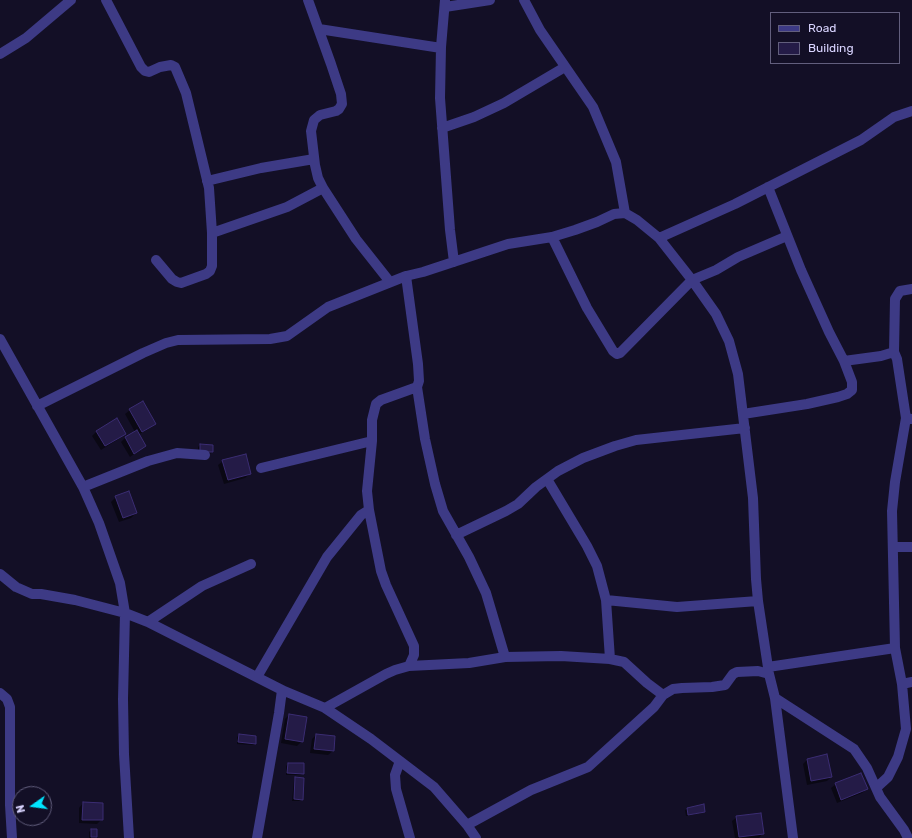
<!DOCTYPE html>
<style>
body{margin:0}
#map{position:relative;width:912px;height:838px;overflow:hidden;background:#130f26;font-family:Rubik,sans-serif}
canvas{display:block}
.legend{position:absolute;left:770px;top:12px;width:130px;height:52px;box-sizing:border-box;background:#130f26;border:1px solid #625e7d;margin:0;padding:5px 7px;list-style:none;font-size:12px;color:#d9d4ff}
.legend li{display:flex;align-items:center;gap:8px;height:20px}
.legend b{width:20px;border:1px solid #625e7d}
.north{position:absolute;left:12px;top:786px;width:40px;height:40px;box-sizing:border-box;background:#130f26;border:1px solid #625e7d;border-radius:50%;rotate:256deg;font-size:11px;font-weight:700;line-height:16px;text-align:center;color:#d9d4ff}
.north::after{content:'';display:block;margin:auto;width:14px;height:18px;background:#00e5ff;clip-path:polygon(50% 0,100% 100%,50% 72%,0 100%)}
</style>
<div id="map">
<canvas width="912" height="838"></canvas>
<ul class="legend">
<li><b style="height:5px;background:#3d3a85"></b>Road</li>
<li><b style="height:11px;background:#241b47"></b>Building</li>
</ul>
<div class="north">N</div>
</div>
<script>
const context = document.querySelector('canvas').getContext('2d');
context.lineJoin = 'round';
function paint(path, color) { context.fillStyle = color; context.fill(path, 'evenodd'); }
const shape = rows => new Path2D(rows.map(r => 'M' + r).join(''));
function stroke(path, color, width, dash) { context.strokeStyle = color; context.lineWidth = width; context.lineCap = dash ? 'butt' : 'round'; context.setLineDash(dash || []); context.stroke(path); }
const shadow = shape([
 [130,410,154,424,150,428,138,435,145,446,130,457,121,442,125,438,135,432,125,414],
 [96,432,125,433,120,438,101,450,92,436],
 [200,445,212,452,210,454,198,453,198,447],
 [223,461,250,474,245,478,224,484,218,465],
 [116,497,136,513,131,518,119,522,111,502],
 [289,715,302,741,297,746,281,743,285,719],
 [239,735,255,744,253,745,237,744,237,737],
 [316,735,333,751,328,755,310,753,312,739],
 [807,760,831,777,827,781,807,785,803,764],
 [288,764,303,773,301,775,286,775,286,766],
 [296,778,302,799,300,801,292,801,294,780],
 [836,784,867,789,862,793,837,803,831,788],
 [83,803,102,819,97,824,79,823,79,808],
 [703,806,704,811,702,813,686,816,685,810,687,809],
 [737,817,763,833,759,838,735,838,732,821],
 [91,830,96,836,95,838,89,838,89,832]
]);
const building = shape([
 [143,401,156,424,142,432,129,409,143,401],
 [117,418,126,434,105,446,96,431,117,418],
 [137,430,146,446,134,454,125,437,137,430],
 [200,444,213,445,213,452,200,452,200,444],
 [246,454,251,474,228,480,222,460,246,454],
 [129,491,137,513,123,518,115,496,129,491],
 [289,714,307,717,303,742,285,739,289,714],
 [239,734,256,736,256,744,238,742,239,734],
 [316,734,335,736,334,751,314,749,316,734],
 [827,754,832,777,811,781,807,759,827,754],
 [288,763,304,763,304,774,287,773,288,763],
 [861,773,868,789,841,800,835,783,861,773],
 [295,777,304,778,303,800,294,799,295,777],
 [83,802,103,803,103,820,82,820,83,802],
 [704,804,705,812,688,815,687,808,704,804],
 [761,813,764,834,739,837,736,816,761,813],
 [91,829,97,829,97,837,91,837,91,829]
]);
const street = shape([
 [106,0,141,67,145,71,149,72,160,67,171,65,175,67,186,93,209,188,212,233,212,266,210,271,206,274,181,283,177,282,172,279,156,260],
 [308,0,331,64,341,94,342,104,339,109,336,111,320,115,314,120,311,131,315,165,318,178,323,188,356,239,390,282],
 [445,0,441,47,440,98,450,230,454,262],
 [524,0,540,30,593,107,616,162,625,213],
 [445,7,490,0],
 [319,29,441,48],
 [0,54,26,38,71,0],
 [442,128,474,117,504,103,565,67],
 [207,181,261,168,314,159],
 [212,233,287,207,323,188],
 [552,237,587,308,613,351,617,354,620,353,692,280,716,270,738,257,787,236],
 [659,238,735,204,861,140,894,117,912,111],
 [912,289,900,291,895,299,894,352,897,359,906,418,912,419],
 [0,339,83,487,99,523,120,583,125,613,123,699,124,754,129,838],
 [844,361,881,356,894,352],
 [417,387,425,439,435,484,443,511,469,557,486,593,505,657],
 [37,406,143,353,166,343,178,340,270,339,287,336,328,307,406,276,423,272,508,244,552,237,575,230,597,222,614,214,625,213,637,220,659,238,692,280,716,314,729,341,738,374,753,498,756,579,758,601,769,674,775,698,793,838],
 [743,414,807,404,838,397,847,394,852,390,852,382,844,361,829,332,801,270,768,187],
 [261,468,372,441],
 [547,479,587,546,597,566,606,600,610,659],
 [83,487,148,461,177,453,205,455],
 [456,535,506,511,518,504,536,487,558,471,583,458,615,446,636,440,745,428],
 [893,547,912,547],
 [0,574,16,587,32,594,41,594,75,600,125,613,148,622,282,690,325,708,371,739,434,787,467,825,476,838],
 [606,600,677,607,758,601],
 [148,622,202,586,251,564],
 [895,648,892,511,895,482,906,418],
 [409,666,469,663,505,657,561,656,610,659,624,662,647,683,663,695,654,707,588,767,531,790,467,825],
 [768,667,895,648,902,684,906,729,898,757,888,777,876,788],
 [257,677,327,557,361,515,369,510],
 [902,684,912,682],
 [0,693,7,699,10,707,10,805,12,838],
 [663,695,673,689,682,688,712,687,725,685,733,674,737,672,758,671,769,674],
 [775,698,854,749,867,768,880,797,904,830,908,838],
 [325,708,386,674,395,670,409,666,414,655,414,646,386,585,381,571,369,510,367,491,372,441,372,420,376,404,381,400,417,387,419,381,418,364,406,276],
 [400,761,395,775,396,789,410,838],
 [257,838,279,713,282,690]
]);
paint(shadow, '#0007');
paint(building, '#241b47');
stroke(building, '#3b2d73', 1);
stroke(street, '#3d3a85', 10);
</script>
